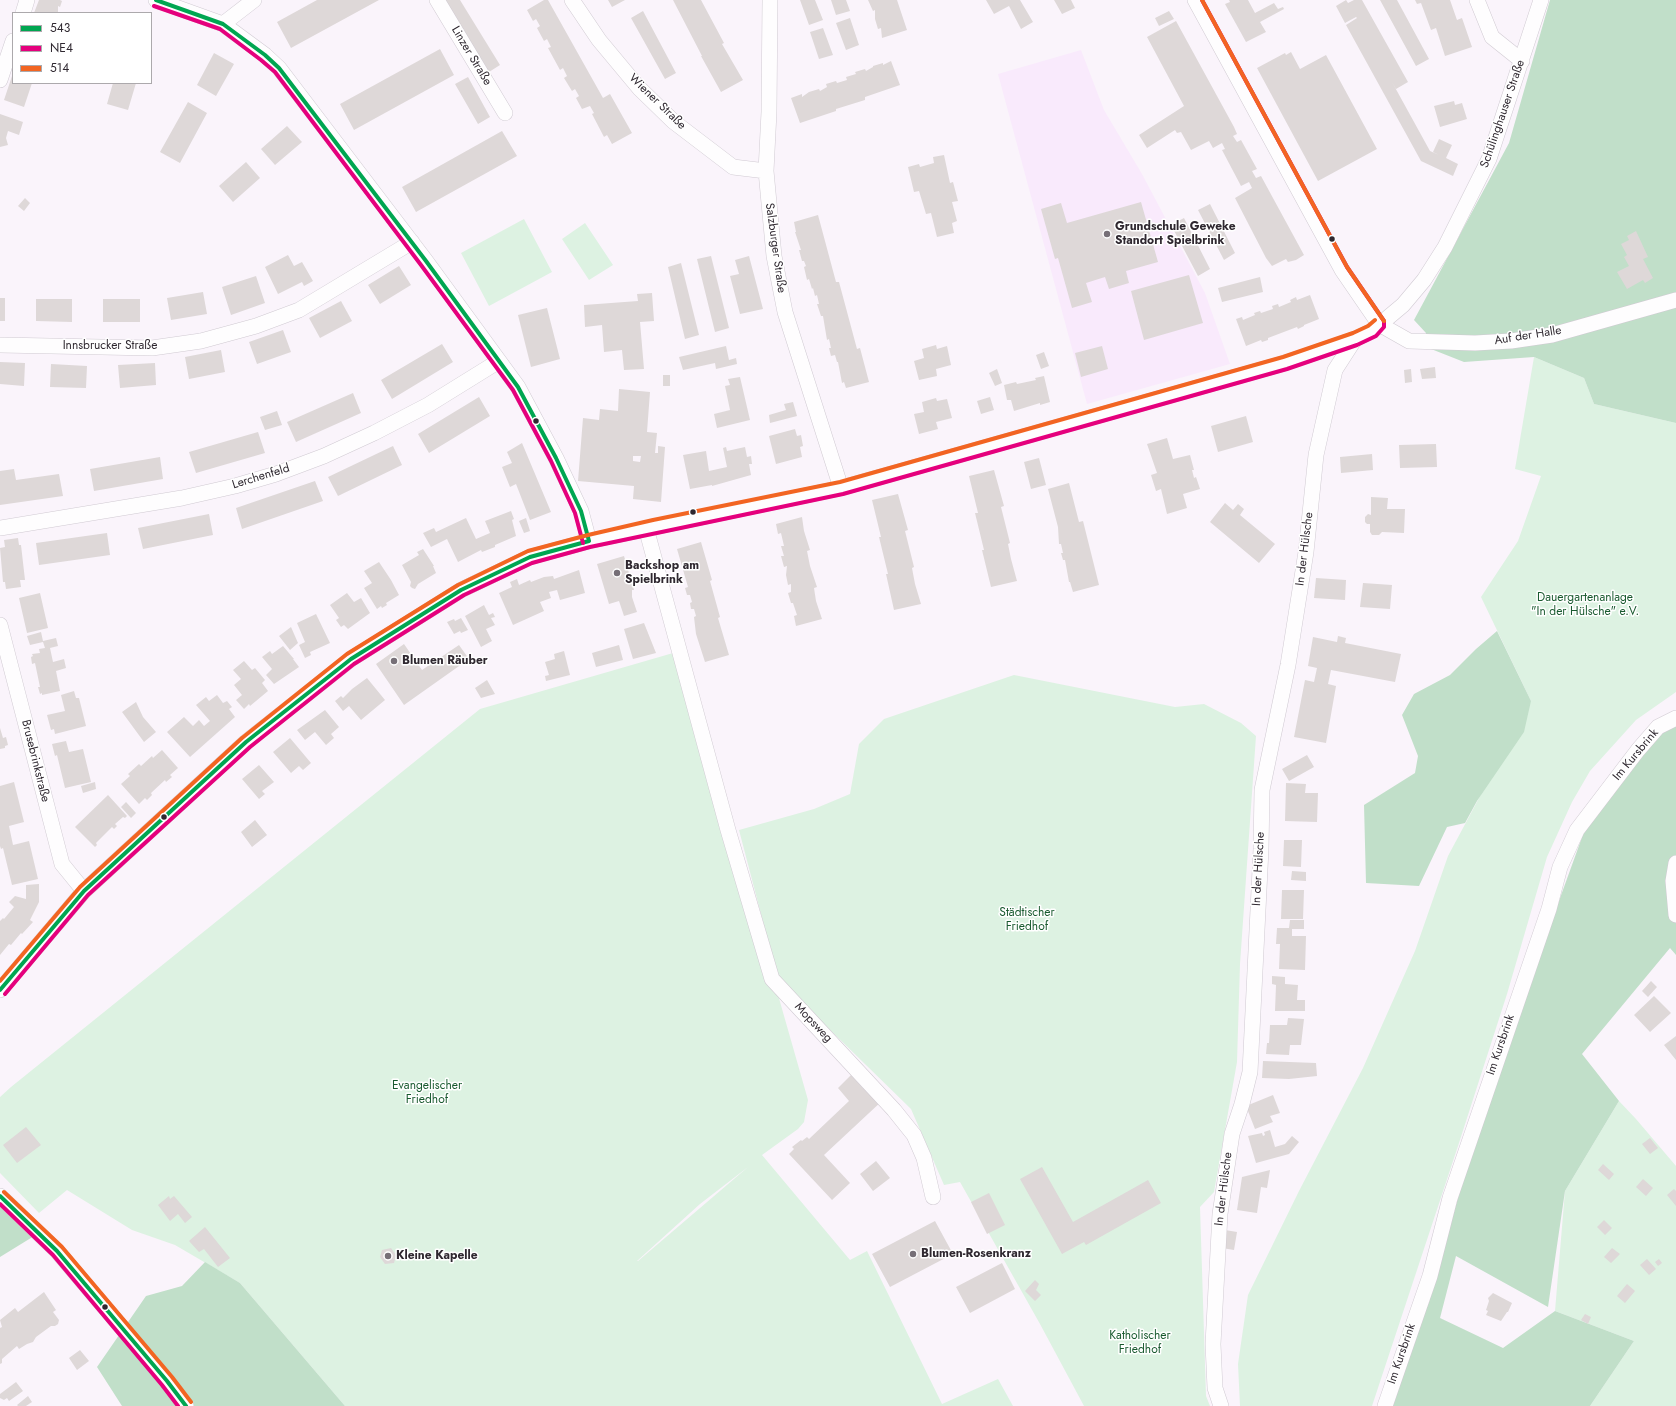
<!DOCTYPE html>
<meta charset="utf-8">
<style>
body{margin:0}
#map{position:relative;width:1676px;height:1406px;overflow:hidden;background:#faf4fb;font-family:Jost,sans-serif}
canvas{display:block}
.legend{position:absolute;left:12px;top:12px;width:140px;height:72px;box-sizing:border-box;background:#fff;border:1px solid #aca9ac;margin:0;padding:5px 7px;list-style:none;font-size:12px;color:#2f2830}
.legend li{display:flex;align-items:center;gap:8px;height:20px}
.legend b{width:20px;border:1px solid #aca9ac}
</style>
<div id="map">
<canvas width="1676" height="1406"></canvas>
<ul class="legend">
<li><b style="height:5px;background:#00a651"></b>543</li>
<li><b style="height:5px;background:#e5007d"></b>NE4</li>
<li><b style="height:5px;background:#f26522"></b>514</li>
</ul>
</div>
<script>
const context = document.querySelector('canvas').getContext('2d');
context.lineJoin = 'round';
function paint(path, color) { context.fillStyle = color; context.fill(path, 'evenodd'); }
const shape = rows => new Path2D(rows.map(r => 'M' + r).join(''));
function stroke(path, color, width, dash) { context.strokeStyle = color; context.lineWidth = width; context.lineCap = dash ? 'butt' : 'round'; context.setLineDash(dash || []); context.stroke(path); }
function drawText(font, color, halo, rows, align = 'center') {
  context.font = font + ' Jost,sans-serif'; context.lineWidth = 3; context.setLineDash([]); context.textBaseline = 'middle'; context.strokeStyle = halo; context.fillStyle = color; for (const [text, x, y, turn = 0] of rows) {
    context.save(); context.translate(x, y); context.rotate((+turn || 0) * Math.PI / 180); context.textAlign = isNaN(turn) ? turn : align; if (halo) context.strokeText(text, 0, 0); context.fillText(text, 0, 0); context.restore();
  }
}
const built = shape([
 [1081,50,1104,110,1142,174,1205,293,1230,364,1087,404,998,74]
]);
const green = shape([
 [524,219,552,272,489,306,461,253],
 [585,223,613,265,589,280,562,239],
 [1534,357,1584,378,1594,404,1676,423,1676,692,1636,720,1590,771,1572,802,1547,857,1507,994,1458,1146,1372,1406,1240,1406,1238,1364,1248,1295,1299,1191,1363,1068,1415,951,1448,856,1531,701,1481,597,1518,541,1541,476,1515,469],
 [680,651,808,1100,804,1122,798,1129,762,1155,850,1260,867,1251,942,1404,998,1379,1013,1406,345,1406,240,1283,175,1245,132,1230,67,1190,39,1213,0,1173,0,1097,11,1087,480,709],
 [748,1167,638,1261,637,1261,700,1204],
 [1014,675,1175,707,1204,704,1241,723,1256,736,1240,964,1237,1062,1214,1192,1200,1207,1206,1396,1210,1406,1084,1406,1040,1324,960,1182,944,1185,911,1109,778,979,739,830,814,809,850,794,859,744,884,719],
 [1619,1101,1636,1119,1676,1166,1676,1406,1590,1406,1634,1341,1555,1311,1565,1191]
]);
const forest = shape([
 [1550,0,1676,0,1676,423,1594,404,1584,378,1534,357,1464,362,1426,347,1426,333,1414,320,1509,143],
 [1497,631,1531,701,1524,732,1477,801,1465,823,1447,827,1419,886,1366,883,1364,805,1415,773,1418,756,1402,715,1414,694,1450,675,1476,649],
 [1676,723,1676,955,1670,948,1582,1054,1619,1101,1565,1191,1548,1307,1456,1256,1440,1318,1503,1348,1555,1311,1634,1341,1590,1406,1389,1406,1429,1302,1479,1122,1585,829,1661,728],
 [0,1196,39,1233,0,1257],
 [205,1262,240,1283,345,1406,122,1406,97,1367,146,1296,182,1286]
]);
const building = shape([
 [39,0,60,0,62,1,60,7,58,6,58,13,34,13],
 [317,0,379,0,291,48,277,22],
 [445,0,460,0,500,65,489,72],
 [544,0,548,0,603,98,610,94,632,133,612,144,607,135,604,137,592,114,594,113,590,106,582,109,576,98,579,96,575,89,572,91,564,78,567,76,563,68,560,70,548,48,551,47,547,39,544,41,537,28,540,26,536,19,533,21,527,10],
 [608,0,625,0,612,7],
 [673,0,701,0,724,43,722,44,743,80,721,92,701,56,702,56],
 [800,0,815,0,823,20,809,25],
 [831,0,846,0,850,11,836,15],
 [868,0,897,0,907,30,882,38,881,28,878,29,875,19,875,10,873,11],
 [986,0,1020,0,1033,22,1021,29,1009,6,994,14],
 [1054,0,1071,0,1075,8,1062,14],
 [1229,0,1248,0,1255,13,1274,3,1278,9,1283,7,1284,9,1260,22,1266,32,1246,42,1225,4,1230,2],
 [1346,0,1348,3,1354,0,1362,0,1408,82,1396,89,1392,82,1430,151,1439,155,1433,152,1439,139,1452,145,1446,158,1458,164,1453,176,1421,161,1346,25,1357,18,1356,17,1345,23,1336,6],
 [1380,0,1397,0,1429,59,1416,66],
 [1415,0,1450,0,1457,20,1462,18,1472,47,1445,56,1436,28,1431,30,1421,3,1417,4],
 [643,11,676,73,665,79,631,18],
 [1169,11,1174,19,1159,26,1155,18],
 [850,18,859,45,846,50,836,23],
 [1176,21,1234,127,1237,134,1233,136,1237,142,1241,140,1257,169,1252,171,1256,178,1261,176,1304,255,1296,260,1288,262,1286,259,1272,266,1266,258,1235,198,1252,188,1249,182,1241,186,1222,150,1225,149,1222,143,1213,148,1209,141,1191,150,1181,132,1177,133,1175,130,1147,148,1139,135,1184,106,1147,37],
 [823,28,833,55,819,59,810,32],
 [440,49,454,75,354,130,340,104],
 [1291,52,1300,69,1326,55,1377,149,1318,181,1257,68,1285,53,1286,55],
 [214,53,234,64,216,96,197,85],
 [891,61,900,85,865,97,865,100,836,109,836,111,800,123,791,98,802,94,802,97,809,92,819,89,820,91,827,87,826,84,836,81,837,83,847,80,846,77,856,74,855,72,865,69,866,71,873,67,873,66,883,63,883,65],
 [13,73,13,83,32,83,24,107,4,100],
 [468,77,490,117,478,124,455,84],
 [113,83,136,83,128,110,107,104],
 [1454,101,1455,105,1462,103,1467,119,1440,127,1434,106],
 [188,102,207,113,180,163,160,152],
 [0,114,23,122,19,135,8,131,6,138,8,145,0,147],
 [287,126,302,142,275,165,261,149],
 [502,131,517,156,416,212,402,187],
 [944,155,950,183,953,182,958,201,952,202,957,221,952,223,954,233,937,237,931,213,926,214,919,191,914,192,908,167,919,164,920,167,934,163,933,157],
 [246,162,260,178,233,202,219,186],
 [25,198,30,203,24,211,18,206],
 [1141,202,1158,262,1126,271,1129,283,1109,289,1105,277,1086,283,1092,302,1072,308,1058,258,1055,259,1041,209,1061,203,1067,223],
 [1210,204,1235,253,1224,260,1198,210],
 [818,215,836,282,839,282,857,349,860,348,869,382,846,388,844,382,842,383,838,362,837,362,835,355,831,356,829,348,831,348,829,339,827,340,823,316,821,316,817,304,819,304,817,295,815,296,813,288,812,289,809,279,807,280,804,267,806,266,804,261,802,261,799,250,801,250,795,232,796,232,794,222],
 [1184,218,1210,269,1198,276,1171,225],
 [1636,231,1648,257,1643,259,1653,278,1645,283,1643,280,1627,289,1617,272,1629,266,1624,257,1627,255,1621,244,1629,240,1627,236],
 [288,255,294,266,302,262,313,281,304,286,302,282,278,294,265,267],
 [711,256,729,328,715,332,697,259],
 [749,256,763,309,740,314,730,276,739,274,735,260],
 [681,263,699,335,685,339,668,267],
 [399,266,411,285,380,304,368,285],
 [1189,275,1203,323,1144,340,1131,291],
 [256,276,265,303,231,315,222,287],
 [1260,277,1263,292,1222,302,1218,288],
 [203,292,207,314,171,320,167,298],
 [652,293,654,321,640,322,644,369,624,370,622,350,604,352,602,325,585,327,584,305,638,301,637,294],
 [1310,295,1319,319,1304,325,1304,326,1298,329,1297,327,1268,338,1268,340,1262,342,1261,340,1246,346,1236,319,1242,317,1243,320,1255,315,1254,313,1260,311,1261,313,1273,309,1272,306,1278,304,1279,307,1291,302,1290,300,1296,297,1297,300],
 [0,298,5,298,5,321,0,321],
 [36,299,72,299,72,322,36,321],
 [103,299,140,299,140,322,103,322],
 [341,301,352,321,320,338,309,318],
 [547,308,560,359,531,367,518,315],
 [283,330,291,352,257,364,249,342],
 [442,344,453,362,392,399,381,380],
 [936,345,937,349,947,346,951,365,936,369,937,376,919,380,914,361,924,358,922,349],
 [726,346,729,360,736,358,737,364,716,369,715,363,683,370,679,357],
 [1102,346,1108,369,1081,377,1075,353],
 [221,350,225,372,189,379,185,357],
 [1044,352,1049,366,1041,369,1036,355],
 [0,362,25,363,24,386,0,384],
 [155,363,156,385,120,388,118,365],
 [51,364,87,366,86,388,50,387],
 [1435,367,1436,378,1422,379,1420,369],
 [997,369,1002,383,995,386,989,373],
 [1411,369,1412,382,1405,383,1404,370],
 [663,375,670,375,670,386,663,386],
 [1044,376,1050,402,1040,405,1040,403,1014,411,1011,400,1007,400,1004,385,1016,382,1017,384,1036,380,1035,378],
 [740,377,750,420,717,428,714,414,730,410,725,386,730,385,728,379],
 [619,389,650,392,647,432,657,433,655,453,658,453,658,446,665,447,661,502,633,499,634,486,578,481,583,418,599,420,600,409,618,411],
 [633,456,641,456,640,462,633,461],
 [353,393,361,413,296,442,287,422],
 [479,397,490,416,429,453,418,434],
 [990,397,994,410,981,414,977,401],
 [936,398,937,401,947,399,952,418,936,422,938,429,919,434,914,414,924,412,922,402],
 [793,402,797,416,770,423,769,415,786,410,784,404],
 [277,411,282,425,265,430,260,417],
 [1246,416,1253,442,1218,452,1211,426],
 [795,429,797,436,801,435,803,446,800,447,802,457,776,464,769,436],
 [258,432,265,453,196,473,189,452],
 [1167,438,1173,459,1190,455,1194,470,1192,470,1194,478,1196,477,1200,489,1183,494,1187,508,1167,514,1161,489,1156,491,1151,475,1157,473,1147,444],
 [522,443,551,512,530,520,516,484,510,487,502,467,512,463,507,452],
 [1436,444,1437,467,1400,468,1399,445],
 [393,446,402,465,338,496,328,477],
 [726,447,727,451,745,447,747,457,751,456,752,464,749,464,751,475,712,486,712,485,690,489,683,455,706,451,709,471,727,467,723,448],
 [1372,454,1373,470,1341,473,1340,457],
 [160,457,163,479,94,491,90,469],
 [1039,458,1046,485,1031,489,1024,462],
 [14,469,16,480,59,474,63,496,0,505,0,471],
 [994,470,1004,506,1001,507,1010,543,1008,544,1011,559,1017,581,991,587,982,550,984,550,975,513,978,513,969,476],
 [315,481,323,501,242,529,236,508],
 [1069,483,1079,522,1083,521,1099,585,1073,592,1070,582,1069,582,1065,560,1063,560,1061,553,1063,553,1061,544,1059,544,1058,527,1048,489],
 [898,494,908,530,905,531,914,567,912,568,915,584,921,604,894,610,886,574,888,574,879,537,881,537,872,500],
 [1371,497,1388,498,1387,509,1405,509,1404,533,1382,532,1379,535,1372,535,1370,532,1370,524,1367,524,1365,522,1365,517,1368,514,1371,515],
 [1225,503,1233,510,1238,504,1244,509,1240,515,1275,544,1259,563,1210,522],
 [511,511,514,519,512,520,516,536,495,545,495,547,482,552,481,550,458,562,447,539,431,547,423,533,434,528,436,532,466,518,476,539,490,533,485,521],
 [209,514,213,535,143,549,138,528],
 [802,517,804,531,810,550,807,551,810,566,817,587,814,588,816,601,822,619,796,626,794,616,797,615,793,603,791,603,788,593,791,592,791,584,788,585,786,575,787,566,784,567,781,556,784,556,781,546,784,546,781,533,778,534,776,524],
 [526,518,530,531,524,533,519,521],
 [107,533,110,555,39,565,36,543],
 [18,538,19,545,21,545,25,580,20,580,21,587,6,589,5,582,3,582,0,548,5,547,4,540],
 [701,542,712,580,710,581,720,617,718,618,729,655,705,662,696,634,694,617,696,616,694,609,691,609,690,603,692,602,690,595,687,595,685,588,688,587,677,549],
 [423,549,434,566,433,566,436,573,418,584,415,589,412,588,410,586,411,582,402,565,419,555,417,552],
 [624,556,634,590,632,590,632,597,637,612,624,616,619,601,609,604,597,564],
 [379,562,391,580,399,595,386,603,387,605,382,608,381,606,377,609,364,588,372,583,364,571],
 [579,570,585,593,560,600,557,590,549,592,551,598,540,602,544,611,513,625,499,593,512,587,510,582,517,579,519,585,530,580,531,582,544,577,553,576,554,579],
 [1316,578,1346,580,1345,600,1314,598],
 [1363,583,1392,585,1390,609,1360,607],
 [40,593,48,628,27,633,19,598],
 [347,593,354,602,361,598,370,613,348,629,344,625,341,627,336,620,339,618,330,605],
 [484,605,489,615,493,613,495,617,491,618,495,625,486,629,492,641,481,647,465,616],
 [316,614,330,643,310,652,311,655,305,658,299,645,305,642,297,623],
 [461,618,468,630,461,633,460,631,454,634,447,622,454,619,455,621],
 [644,623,656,653,633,659,624,629],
 [291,627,298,643,290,650,279,636],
 [41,632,43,641,56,638,58,646,50,648,53,662,64,659,66,668,56,671,60,691,42,695,42,693,40,694,38,687,40,687,35,663,32,664,31,657,33,656,32,654,40,653,39,649,45,648,43,642,30,645,27,636],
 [1338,636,1346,638,1345,643,1401,654,1395,682,1331,670,1328,684,1336,686,1326,743,1294,737,1305,680,1314,682,1317,668,1308,666,1313,637,1337,642],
 [404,644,422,670,459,645,469,659,404,705,376,664],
 [619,645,623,660,596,667,592,653],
 [283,646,294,659,293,659,299,667,274,684,266,675,272,669,262,657,270,651,272,654],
 [564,651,570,675,546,681,545,676,549,675,545,662,555,659,554,654],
 [244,661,252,670,255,668,265,680,262,683,268,691,250,706,249,704,244,709,236,700,242,695,234,685,241,679,233,670],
 [367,678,385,700,361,720,349,706,343,711,335,701,341,696,343,698,352,689],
 [487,680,495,694,481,698,475,688],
 [74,691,76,698,79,698,86,726,55,734,54,729,51,730,47,715,65,711,61,695],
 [217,695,223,703,227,701,232,707,229,709,235,717,190,757,167,732,184,717,193,726,199,720,204,726,210,721,196,705,206,697,209,701],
 [136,702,143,717,156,732,144,742,122,712],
 [325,710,339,727,331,734,334,738,326,745,315,732,305,740,297,730],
 [0,728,3,738,6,737,8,745,5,746,5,748,0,749],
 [290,738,311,763,303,770,299,766,291,773,273,752],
 [66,741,69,752,83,749,91,782,65,788,57,755,55,756,52,744],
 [162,750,178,768,170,775,172,777,166,782,165,780,151,793,152,795,147,800,145,798,139,804,121,784,130,776,128,774,139,764,141,766,152,756,153,758],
 [1307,755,1314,767,1289,781,1282,769],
 [259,765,274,782,262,791,265,794,259,799,242,779],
 [14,782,24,822,9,826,13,845,29,841,38,879,12,885,3,848,1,849,0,846,0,786],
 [95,782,96,789,83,793,81,786],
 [1286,783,1306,784,1305,793,1318,793,1317,822,1285,821],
 [108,795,127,816,125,818,123,817,115,824,117,826,114,829,112,827,96,843,97,845,95,847,75,827],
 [126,802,136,813,131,818,121,807],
 [255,820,267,835,252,847,241,832],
 [1284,840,1302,840,1301,867,1283,866],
 [1292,871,1306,872,1306,881,1291,880],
 [39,884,39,902,30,920,33,922,22,934,21,933,11,945,9,944,0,955,0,921,3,918,4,919,14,907,9,902,15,896,26,899,26,885],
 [1282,890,1304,890,1303,919,1281,919],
 [1290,920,1304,920,1304,929,1292,929,1292,936,1306,936,1305,970,1279,969,1280,944,1276,944,1277,928,1289,928],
 [1272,976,1285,977,1285,984,1298,985,1297,1000,1305,1000,1305,1011,1275,1011,1276,985,1272,984],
 [1651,981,1657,987,1648,997,1642,991],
 [1654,996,1671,1013,1650,1032,1634,1015],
 [1288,1018,1304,1019,1301,1045,1290,1045,1289,1055,1266,1054,1267,1043,1269,1043,1270,1025,1287,1025],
 [1676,1036,1676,1060,1664,1045],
 [1263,1061,1316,1063,1317,1076,1289,1079,1262,1078],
 [851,1075,863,1088,867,1084,883,1100,824,1155,850,1183,832,1200,789,1154,794,1149,792,1147,801,1140,802,1141,807,1137,809,1139,849,1101,838,1088],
 [1273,1095,1280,1113,1270,1116,1273,1122,1255,1129,1246,1106],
 [26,1127,41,1145,17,1163,3,1145],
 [1270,1130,1275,1147,1285,1144,1292,1136,1299,1142,1289,1154,1256,1163,1248,1136,1262,1133,1263,1136,1265,1135,1264,1132],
 [1650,1138,1658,1148,1650,1154,1642,1144],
 [876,1161,890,1178,873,1191,860,1174],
 [1603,1164,1614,1174,1609,1180,1598,1170],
 [1042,1167,1073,1222,1148,1180,1161,1203,1086,1245,1084,1242,1062,1254,1020,1179],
 [1270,1170,1267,1188,1261,1187,1257,1213,1237,1210,1242,1177],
 [1643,1179,1653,1188,1646,1196,1636,1187],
 [1674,1189,1676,1191,1676,1206,1667,1195],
 [989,1193,1005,1225,987,1234,971,1202],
 [169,1196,170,1199,174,1196,192,1217,185,1223,178,1214,170,1221,158,1205],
 [1604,1220,1612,1228,1605,1235,1597,1227],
 [935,1221,953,1254,890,1287,872,1254],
 [205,1227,230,1258,218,1267,204,1249,199,1252,189,1241],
 [1225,1230,1237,1232,1234,1250,1222,1248],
 [391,1248,396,1255,394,1263,385,1264,380,1257,382,1250],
 [1612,1248,1620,1254,1611,1263,1604,1257],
 [1647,1259,1656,1269,1649,1275,1640,1265],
 [1659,1259,1662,1263,1658,1266,1655,1262],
 [1002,1263,1015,1289,970,1313,956,1287],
 [1035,1280,1039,1284,1036,1290,1041,1295,1035,1301,1025,1291],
 [1627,1284,1635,1291,1625,1303,1617,1296],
 [44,1292,56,1310,53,1312,59,1320,58,1324,55,1326,51,1326,36,1337,33,1342,27,1344,19,1349,17,1346,2,1359,2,1363,0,1364,0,1328,2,1327,0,1320,15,1308,18,1312],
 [1493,1293,1512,1303,1508,1312,1507,1312,1501,1321,1486,1315,1488,1311,1486,1310,1489,1301,1488,1298],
 [1585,1314,1591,1317,1588,1324,1581,1320],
 [80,1350,89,1361,77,1370,69,1358],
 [16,1382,23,1391,9,1401,7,1398,4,1400,0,1398,0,1394],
 [28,1396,32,1402,26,1406,18,1406,17,1405]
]);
const minor = shape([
 [156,0,223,24,265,55,279,68,426,261,518,387,556,458,581,511,589,541],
 [437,0,505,113],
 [572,0,599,40,639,88,674,122,733,167,766,171],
 [770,0,769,112,766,171,774,256,785,312,841,488],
 [1195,0,1342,270,1379,324,1409,341,1475,343,1511,341,1552,335,1676,300],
 [1477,0,1492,37,1522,61],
 [23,13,27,0],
 [223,24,254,0],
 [0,80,13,41],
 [0,345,152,348,201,341,256,326,299,310,412,242],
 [0,528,182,498,235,486,276,474,324,456,374,433,428,405,499,361],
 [646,528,728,830,772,979,894,1110,914,1135,924,1158,933,1197],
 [0,625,62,864,84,891],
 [1676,863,1673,881,1676,915],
 [0,990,84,891,246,742,351,659,461,590,530,557,589,541,841,488,1285,363,1355,339,1372,331,1403,305,1424,280,1445,247,1489,159,1541,0],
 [0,1196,57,1251,167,1381,186,1406],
 [1221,1406,1215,1388,1213,1344,1220,1214,1232,1134,1242,1104,1250,1072,1261,849,1262,790,1288,665,1306,552,1316,455,1335,370,1355,339],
 [1385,1406,1430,1276,1450,1198,1549,909,1560,867,1577,830,1638,750,1658,727,1676,718]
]);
const bus1 = shape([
 [156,0,223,24,265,55,279,68,426,261,518,387,556,458,581,511,589,541],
 [0,990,84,891,246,742,351,659,461,590,530,557,589,541],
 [0,1196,57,1251,167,1381,186,1406]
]);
const bus2 = shape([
 [154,6,220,29,261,60,275,72,421,265,513,390,551,461,575,513,583,543],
 [5,994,88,895,250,747,354,664,464,595,532,563,590,547,843,494,1287,369,1357,345,1376,336,1384,327,1384,321,1347,267,1202,0],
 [0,1204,53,1255,162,1385,178,1406]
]);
const bus3 = shape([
 [1202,0,1347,267,1384,321],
 [0,981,80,887,242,738,347,654,458,585,528,551,588,535,653,520,840,482,1283,357,1353,333,1368,326,1375,320],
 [4,1192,62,1247,172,1377,191,1402]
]);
const markers = [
 [1107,234,4,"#766f77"],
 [1332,239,3.5,"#2f2830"],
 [536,421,3.5,"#2f2830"],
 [693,512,3.5,"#2f2830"],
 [617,573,4,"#766f77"],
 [394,661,4,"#766f77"],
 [164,817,3.5,"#2f2830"],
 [913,1254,4,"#766f77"],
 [388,1256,4,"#766f77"],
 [105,1307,3.5,"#2f2830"]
];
const streetNames = [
 ["Linzer Straße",471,56,59],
 ["Wiener Straße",657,102,44],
 ["Schülinghauser Straße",1503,114,-71],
 ["Salzburger Straße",775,248,82],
 ["Auf der Halle",1528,336,-9],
 ["Innsbrucker Straße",110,346],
 ["Lerchenfeld",261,477,-17],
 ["In der Hülsche",1305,549,-83],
 ["Im Kursbrink",1636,755,-50],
 ["Brusebrinkstraße",35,761,76],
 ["In der Hülsche",1259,869,-87],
 ["Mopsweg",813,1023,47],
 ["Im Kursbrink",1501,1045,-71],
 ["In der Hülsche",1224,1189,-83],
 ["Im Kursbrink",1402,1354,-71]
];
const poiNames = [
 ["Grundschule Geweke",1115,227],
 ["Standort Spielbrink",1115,241],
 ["Backshop am",625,566],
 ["Spielbrink",625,580],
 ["Blumen Räuber",402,661],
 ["Blumen-Rosenkranz",921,1254],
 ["Kleine Kapelle",396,1256]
];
const parkNames = [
 ["Dauergartenanlage",1585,598],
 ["\"In der Hülsche\" e.V.",1585,612],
 ["Städtischer",1027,913],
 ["Friedhof",1027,927],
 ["Evangelischer",427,1086],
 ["Friedhof",427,1100],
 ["Katholischer",1140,1336],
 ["Friedhof",1140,1350]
];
paint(built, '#f9eafc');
paint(green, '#ddf2e2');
paint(forest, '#c1dfc9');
paint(building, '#ded8d8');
stroke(minor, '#d0cad2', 16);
stroke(minor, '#fefdfe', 15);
stroke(bus1, '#00a651', 4);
stroke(bus2, '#e5007d', 4);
stroke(bus3, '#f26522', 4);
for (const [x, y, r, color] of markers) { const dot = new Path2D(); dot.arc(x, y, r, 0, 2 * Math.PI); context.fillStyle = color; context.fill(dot); stroke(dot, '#fff', 1.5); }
drawText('12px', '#2f2830', '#fff', streetNames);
drawText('bold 12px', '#2f2830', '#fff', poiNames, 'left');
drawText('12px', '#195a2f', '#fff', parkNames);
</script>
